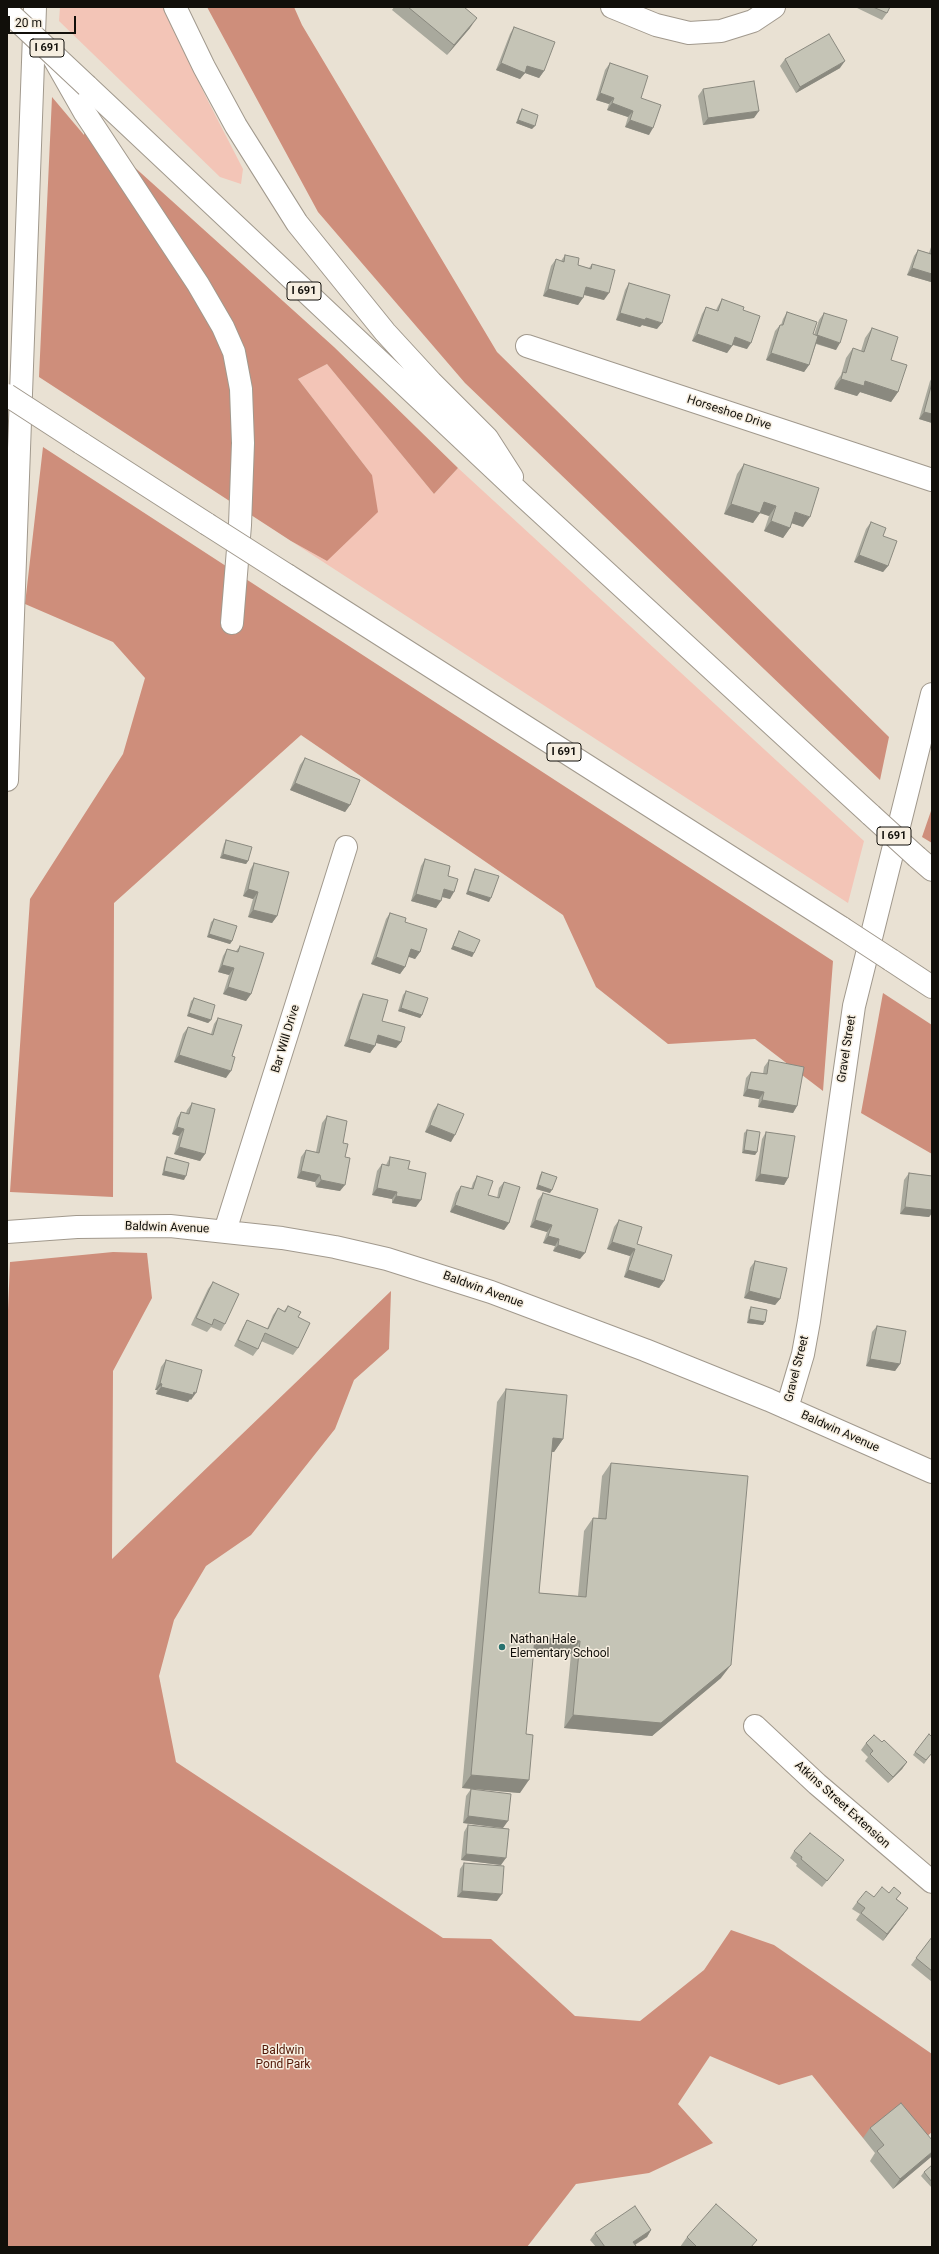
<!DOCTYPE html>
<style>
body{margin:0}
#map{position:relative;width:939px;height:2254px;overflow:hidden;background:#e9e1d3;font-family:Roboto,sans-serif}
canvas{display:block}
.frame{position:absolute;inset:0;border:8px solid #110f0a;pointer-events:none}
.scale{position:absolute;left:8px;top:16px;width:68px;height:18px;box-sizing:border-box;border:2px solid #110f0a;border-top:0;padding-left:5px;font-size:12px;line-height:14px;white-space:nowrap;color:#110f0a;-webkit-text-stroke:3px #f6eee0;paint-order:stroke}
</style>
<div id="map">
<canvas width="939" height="2254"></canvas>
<div class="frame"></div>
<div class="scale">20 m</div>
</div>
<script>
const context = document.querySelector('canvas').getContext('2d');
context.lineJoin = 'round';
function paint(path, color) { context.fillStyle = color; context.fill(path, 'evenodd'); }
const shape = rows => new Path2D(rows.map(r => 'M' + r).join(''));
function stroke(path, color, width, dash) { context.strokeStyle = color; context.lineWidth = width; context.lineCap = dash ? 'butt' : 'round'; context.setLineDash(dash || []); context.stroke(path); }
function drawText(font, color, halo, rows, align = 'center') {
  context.font = font + ' Roboto,sans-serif'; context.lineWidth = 3; context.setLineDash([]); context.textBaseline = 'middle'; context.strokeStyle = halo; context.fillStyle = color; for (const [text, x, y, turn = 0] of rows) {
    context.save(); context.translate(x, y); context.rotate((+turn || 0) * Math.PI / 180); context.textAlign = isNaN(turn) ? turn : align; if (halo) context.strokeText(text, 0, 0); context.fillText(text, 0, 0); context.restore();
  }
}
const green = shape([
 [60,7,163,7,207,99,243,169,241,184,220,177,59,21],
 [327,364,434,494,458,468,864,841,848,903,291,541,327,561,372,475,298,379]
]);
const forest = shape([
 [207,7,294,7,302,25,497,352,889,737,880,780,465,383,318,212],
 [52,97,84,135,85,113,101,137,334,347,458,468,434,494,327,364,298,379,372,475,378,512,327,561,291,541,39,377],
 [43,447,833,961,823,1091,755,1039,668,1044,596,987,563,915,301,735,114,903,113,1197,10,1192,30,899,123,754,145,678,113,642,25,604],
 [932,808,932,843,922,837],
 [883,993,932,1025,932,1154,861,1113],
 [113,1252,147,1253,152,1298,113,1371,112,1559,391,1291,389,1349,354,1380,335,1429,251,1535,206,1566,174,1620,159,1676,176,1762,443,1938,491,1939,575,2016,640,2021,704,1970,731,1930,774,1945,932,2054,932,2132,919,2143,863,2138,812,2075,779,2085,710,2056,678,2104,713,2143,649,2173,576,2184,527,2247,7,2247,7,1334,10,1262]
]);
const minor = shape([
 [612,7,656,25,689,33,721,31,753,21,774,7],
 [52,55,85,113,198,284,223,327,234,352,241,389,243,443,240,525,232,623],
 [527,346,932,480],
 [225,1231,346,847],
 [7,1232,77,1227,170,1226,282,1238,335,1247,387,1259,491,1292,645,1350,769,1400,932,1472],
 [787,1408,803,1354,809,1321,854,1006,932,694],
 [755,1726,817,1784,932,1882]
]);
const highway = shape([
 [175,7,204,67,236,126,297,223,385,332,431,382,487,438,512,477],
 [87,86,522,495,871,815],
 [81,443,207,524],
 [287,575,842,928],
 [7,780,35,7],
 [917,857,932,870],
 [891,960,932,987]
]);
const highwayBridge = shape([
 [7,11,87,86],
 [7,395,81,443],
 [207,524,287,575],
 [871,815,917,857],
 [842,928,891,960]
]);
const wall = shape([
 [394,7,464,7,470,28,447,55,392,10],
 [855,7,890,7,887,13,882,20],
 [514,27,544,71,539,78,525,73,520,79,496,70,510,34],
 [785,59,840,68,796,93,780,66],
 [610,63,641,98,649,135,625,127,628,117,607,110,609,104,596,100,605,70],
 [703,89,754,118,703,125,698,96],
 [522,109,532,129,516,123,520,112],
 [932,244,932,281,931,282,907,275,914,256,918,250,929,253],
 [565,255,578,265,589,268,592,264,604,300,584,295,578,305,543,296,551,266,556,259,561,261],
 [629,283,657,329,642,325,640,327,616,320,625,290],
 [722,299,743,310,747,349,733,345,727,353,692,341,702,314,706,307,716,310,718,306],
 [787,312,814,335,819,320,824,313,836,350,816,344,809,365,804,372,766,360,775,331,780,325,781,325,783,319],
 [872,328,891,360,898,392,891,402,860,392,857,396,834,389,836,382,841,375,846,358,853,348,861,351,865,338],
 [932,378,932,423,919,419,930,381],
 [744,464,803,527,792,523,790,528,783,538,764,531,769,516,760,513,753,523,724,514,737,474],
 [871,522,883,536,888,566,883,572,854,562,866,529],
 [305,758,350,805,345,812,290,790,300,765],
 [226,840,248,861,246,864,220,858,224,844],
 [425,859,448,876,450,899,442,897,436,908,411,901,421,866],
 [254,863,277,916,272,923,248,917,253,899,243,896,250,870],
 [475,869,489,902,466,894,473,872],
 [390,913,405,922,420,952,415,959,408,956,405,967,400,974,371,964,386,919],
 [214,919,232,941,230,944,207,937,211,922],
 [459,931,474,953,472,957,451,949,457,935],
 [240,946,251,994,246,1001,223,994,229,975,218,972,223,956,227,949,236,951],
 [406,991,422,1015,420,1018,398,1011,403,995],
 [363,994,382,1021,401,1042,396,1048,376,1043,375,1046,370,1053,344,1046,359,1001],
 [194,998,211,1020,208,1023,187,1016,191,1001],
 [218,1018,226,1078,174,1062,183,1034,188,1027,211,1034,214,1024],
 [769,1060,797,1106,793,1113,758,1107,759,1099,743,1096,746,1078,751,1072,763,1074,764,1067],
 [192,1103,205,1154,200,1161,174,1154,179,1136,172,1134,177,1118,181,1112,186,1113,187,1110],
 [438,1104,451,1142,425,1132,433,1111],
 [327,1116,343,1143,345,1157,340,1191,316,1187,315,1182,297,1178,301,1157,306,1150,316,1152,322,1123],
 [747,1130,757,1152,755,1155,742,1153,744,1133],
 [766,1132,788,1178,784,1185,755,1181,762,1139],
 [167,1157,184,1180,162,1175,165,1161],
 [390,1157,408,1169,416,1207,392,1203,392,1199,372,1195,377,1171,382,1164,386,1165],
 [542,1172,550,1193,536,1189,540,1175],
 [909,1173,932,1176,932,1213,929,1217,900,1214,904,1180],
 [477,1176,488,1195,497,1198,499,1188,504,1182,509,1223,504,1230,450,1212,456,1193,461,1186,471,1189,473,1183],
 [543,1193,580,1259,553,1251,555,1246,543,1243,547,1232,530,1227,538,1200],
 [619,1220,664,1281,659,1288,624,1277,630,1256,607,1249,614,1227],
 [755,1261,780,1299,775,1305,744,1298,750,1268],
 [213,1282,225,1324,221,1331,211,1327,207,1332,191,1325,208,1289],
 [288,1306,298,1317,298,1348,293,1355,261,1341,258,1349,253,1356,234,1346,243,1327,247,1320,267,1329,273,1315,278,1308,284,1311],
 [751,1307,763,1325,747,1323,749,1310],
 [877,1326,900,1364,895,1371,866,1366,872,1332],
 [166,1360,191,1400,190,1399,188,1402,156,1394,157,1390,155,1390,161,1367],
 [506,1389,563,1439,554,1452,551,1452,539,1593,578,1596,584,1531,593,1518,598,1518,602,1476,611,1463,721,1678,652,1736,564,1728,571,1654,533,1650,520,1793,462,1788,497,1402],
 [882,1742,907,1762,902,1769,888,1783,865,1761,868,1757,861,1750,866,1743],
 [915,1752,932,1753,924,1764,913,1755],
 [471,1789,503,1828,463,1823,466,1796],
 [468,1825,501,1865,461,1860,464,1832],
 [794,1851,839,1866,822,1887,796,1866,797,1864,790,1858],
 [464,1863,497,1901,457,1897,460,1869],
 [874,1897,897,1899,908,1908,883,1941,856,1920,860,1914,852,1909,857,1902],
 [932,1937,932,1982,911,1965],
 [870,2128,931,2157,893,2189,870,2161,875,2153,863,2138],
 [932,2165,932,2188,921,2176,924,2172],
 [651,2230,647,2237,635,2245,635,2247,596,2247,590,2240,595,2233],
 [687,2237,752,2247,680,2247]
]);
const shadedWall = shape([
 [477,18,470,28,447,55,454,45],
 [845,61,840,68,796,93,800,87],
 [501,63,527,66,544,71,539,78,525,73,520,79,496,70],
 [600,93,614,98,609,104,596,100],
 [612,103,633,111,628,117,607,110],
 [759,111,754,118,703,125,708,118],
 [518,120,535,126,532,129,516,123],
 [630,120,653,128,649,135,625,127],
 [912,268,932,274,932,281,931,282,907,275],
 [586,287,609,293,604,300,581,294],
 [548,289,583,298,578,305,543,296],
 [620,313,646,318,662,323,657,329,642,325,640,327,616,320],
 [697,334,732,346,727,353,692,341],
 [817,335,840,343,836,350,812,342],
 [735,337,751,343,747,349,731,344],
 [771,353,809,365,804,372,766,360],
 [841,379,865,381,898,392,891,402,860,392,857,396,834,389],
 [924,412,932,414,932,423,919,419],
 [764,502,776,506,769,516,757,512],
 [731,504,760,513,753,523,724,514],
 [795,512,810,517,803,527,788,522],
 [771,521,790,528,783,538,764,531],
 [859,555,888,566,883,572,854,562],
 [295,783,350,805,345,812,290,790],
 [223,854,248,861,246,864,220,858],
 [248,889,258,892,253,899,243,896],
 [444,889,454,892,450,899,439,896],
 [468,891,491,898,489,902,466,894],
 [416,894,441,901,436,908,411,901],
 [253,910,277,916,272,923,248,917],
 [209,934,232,941,230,944,207,937],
 [453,946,474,953,472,957,451,949],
 [411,949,420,952,415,959,406,956],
 [376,957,405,967,400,974,371,964],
 [222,965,234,968,229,975,218,972],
 [228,987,251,994,246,1001,223,994],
 [401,1008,422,1015,420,1018,398,1011],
 [189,1013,211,1020,208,1023,187,1016],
 [378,1035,401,1042,396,1048,373,1042],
 [349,1039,375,1046,370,1053,344,1046],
 [179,1055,231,1071,226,1078,174,1062],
 [747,1089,764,1092,759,1099,743,1096],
 [762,1100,797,1106,793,1113,758,1107],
 [430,1125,455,1135,451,1142,425,1132],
 [177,1127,184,1129,179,1136,172,1134],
 [179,1147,205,1154,200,1161,174,1154],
 [744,1150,757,1152,755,1155,742,1153],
 [164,1171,186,1176,184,1180,162,1175],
 [301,1171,320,1175,315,1182,297,1178],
 [760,1174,788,1178,784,1185,755,1181],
 [321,1180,345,1185,340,1191,316,1187],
 [538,1185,552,1190,550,1193,536,1189],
 [377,1188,397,1192,392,1199,372,1195],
 [396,1196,421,1200,416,1207,392,1203],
 [455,1205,509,1223,504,1230,450,1212],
 [905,1207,932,1210,932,1213,929,1217,900,1214],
 [535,1220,552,1225,547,1232,530,1227],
 [548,1236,559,1239,555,1246,543,1243],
 [612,1242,635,1249,630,1256,607,1249],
 [558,1245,585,1253,580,1259,553,1251],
 [628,1270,664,1281,659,1288,624,1277],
 [749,1291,780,1299,775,1305,744,1298],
 [749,1319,765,1322,763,1325,747,1323],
 [870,1359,900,1364,895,1371,866,1366],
 [160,1383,162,1384,157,1390,155,1390],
 [161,1387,194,1392,196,1393,191,1400,190,1399,188,1402,156,1394],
 [553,1438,563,1439,554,1452,544,1451],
 [535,1637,580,1641,571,1654,526,1650],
 [731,1665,721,1678,652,1736,564,1728,573,1715],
 [907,1762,902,1769,888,1783,893,1777],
 [471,1775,529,1780,520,1793,462,1788],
 [468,1816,508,1821,503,1828,463,1823],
 [466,1854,506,1858,501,1865,461,1860],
 [462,1891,502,1894,497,1901,457,1897],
 [908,1908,903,1915,883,1941,887,1934],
 [932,2152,932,2155,931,2157,893,2189,900,2179],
 [651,2230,647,2237,631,2247,633,2242]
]);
const building = shape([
 [408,7,464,7,477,18,454,45,408,7],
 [873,7,890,7,887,13,873,7],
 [514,27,555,42,544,71,527,66,525,73,501,63,514,27],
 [829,34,845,61,800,87,785,59,829,34],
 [610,63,648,76,641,98,661,105,653,128,630,120,633,111,612,103,614,98,600,93,610,63],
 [754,81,759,111,708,118,703,89,754,81],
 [522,109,538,115,535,126,518,120,522,109],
 [918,250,931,254,932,251,932,274,912,268,918,250],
 [565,255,579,258,578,265,591,269,592,264,615,270,609,293,586,287,583,298,548,289,556,259,564,262,565,255],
 [629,283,670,295,662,323,646,318,645,320,620,313,629,283],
 [722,299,744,307,743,310,760,316,751,343,735,337,732,346,697,334,706,307,718,311,722,299],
 [787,312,817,322,813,334,818,336,809,365,771,353,780,325,783,325,787,312],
 [824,313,847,320,840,343,817,335,824,313],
 [872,328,898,337,891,360,907,365,898,392,865,381,864,386,841,379,843,372,846,373,853,348,864,352,872,328],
 [932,383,932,414,924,412,932,383],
 [744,464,819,488,810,517,795,512,790,528,771,521,776,506,764,502,760,513,731,504,744,464],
 [871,522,886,528,883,536,897,541,888,566,859,555,871,522],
 [305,758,360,780,350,805,295,783,305,758],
 [226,840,252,847,248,861,223,854,226,840],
 [425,859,450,866,448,876,458,879,454,892,444,889,441,901,416,894,425,859],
 [254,863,289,872,277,916,253,910,258,892,248,889,254,863],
 [475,869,499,876,491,898,468,891,475,869],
 [390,913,406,918,405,922,427,929,420,952,411,949,405,967,376,957,390,913],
 [214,919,237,926,232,941,209,934,214,919],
 [459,931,480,940,474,953,453,946,459,931],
 [240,946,264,953,251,994,228,987,234,968,222,965,227,949,238,952,240,946],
 [406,991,428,998,422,1015,401,1008,406,991],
 [363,994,388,1000,382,1021,405,1027,401,1042,378,1035,375,1046,349,1039,363,994],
 [194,998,215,1005,211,1020,189,1013,194,998],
 [218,1018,242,1025,232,1056,235,1057,231,1071,179,1055,188,1027,213,1035,218,1018],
 [769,1060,804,1067,797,1106,762,1100,764,1092,747,1089,751,1072,767,1074,769,1060],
 [192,1103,215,1109,205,1154,179,1147,184,1129,177,1127,181,1112,189,1114,192,1103],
 [438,1104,464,1114,455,1135,430,1125,438,1104],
 [327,1116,347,1121,343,1143,348,1144,345,1157,350,1158,345,1185,321,1180,320,1175,301,1171,306,1150,319,1153,327,1116],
 [747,1130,760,1132,757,1152,744,1150,747,1130],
 [766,1132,795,1136,788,1178,760,1174,766,1132],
 [167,1157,189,1163,186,1176,164,1171,167,1157],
 [390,1157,410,1161,408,1169,426,1173,421,1200,396,1196,397,1192,377,1188,382,1164,389,1166,390,1157],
 [542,1172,557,1177,552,1190,538,1185,542,1172],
 [909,1173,932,1176,932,1210,905,1207,909,1173],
 [477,1176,493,1181,488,1195,499,1198,504,1182,520,1187,509,1223,455,1205,461,1186,473,1189,477,1176],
 [543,1193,598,1209,585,1253,558,1245,559,1239,548,1236,552,1225,535,1220,543,1193],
 [619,1220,642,1227,637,1244,672,1255,664,1281,628,1270,635,1249,612,1242,619,1220],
 [755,1261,787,1268,780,1299,749,1291,755,1261],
 [213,1282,239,1294,225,1324,214,1319,212,1325,196,1318,213,1282],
 [288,1306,301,1312,298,1317,310,1323,298,1348,265,1333,258,1349,238,1340,247,1320,268,1329,278,1308,285,1312,288,1306],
 [751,1307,767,1310,765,1322,749,1319,751,1307],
 [877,1326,906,1331,900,1364,870,1359,877,1326],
 [166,1360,202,1370,196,1393,194,1392,193,1395,161,1387,162,1384,160,1383,166,1360],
 [506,1389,567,1395,563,1439,553,1438,539,1593,586,1597,593,1518,606,1519,611,1463,748,1476,731,1665,661,1723,573,1715,580,1641,535,1637,526,1734,533,1735,529,1780,471,1775,506,1389],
 [929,1734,932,1737,932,1753,926,1760,915,1752,929,1734],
 [874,1735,882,1742,884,1740,907,1762,893,1777,870,1754,873,1751,866,1743,874,1735],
 [471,1789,511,1794,508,1821,468,1816,471,1789],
 [468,1825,509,1829,506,1858,466,1854,468,1825],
 [810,1833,844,1860,827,1881,801,1859,802,1857,794,1851,810,1833],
 [464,1863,504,1866,502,1894,462,1891,464,1863],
 [882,1887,889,1893,894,1887,901,1893,896,1899,908,1908,887,1934,861,1913,865,1908,857,1902,866,1891,874,1897,882,1887],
 [932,1937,932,1971,916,1958,932,1937],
 [901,2103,932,2140,932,2152,900,2179,877,2151,884,2145,870,2128,901,2103],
 [932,2165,932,2182,924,2172,932,2165],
 [716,2204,757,2240,751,2247,697,2247,687,2237,716,2204],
 [635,2206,651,2230,633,2242,636,2246,634,2247,605,2247,595,2233,635,2206]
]);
const markers = [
 [502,1647,4,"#28726f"]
];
const shields = [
 [47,48,34],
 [304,291,34],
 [564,752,34],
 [894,836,34]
];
const shieldNames = [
 ["I 691",47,48],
 ["I 691",304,291],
 ["I 691",564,752],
 ["I 691",894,836]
];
const streetNames = [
 ["Horseshoe Drive",729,413,18],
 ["Bar Will Drive",286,1039,-73],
 ["Gravel Street",847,1049,-81],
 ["Baldwin Avenue",167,1228,2],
 ["Baldwin Avenue",483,1290,20],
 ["Gravel Street",797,1369,-76],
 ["Baldwin Avenue",840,1432,24],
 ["Atkins Street Extension",842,1805,42]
];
const poiNames = [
 ["Nathan Hale",510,1640],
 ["Elementary School",510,1654]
];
const parkNames = [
 ["Baldwin",283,2051],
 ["Pond Park",283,2065]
];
paint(green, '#f3c5b7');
paint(forest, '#ce8e7b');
stroke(minor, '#a1998d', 24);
stroke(highway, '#a1998d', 24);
stroke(minor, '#fff', 22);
stroke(highway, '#fff', 22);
stroke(highwayBridge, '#a1998d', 24, []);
stroke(highwayBridge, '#fff', 22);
paint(wall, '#a9a99d');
paint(shadedWall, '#8a897f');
paint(building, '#c5c4b6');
stroke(building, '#8a897f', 1);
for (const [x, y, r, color] of markers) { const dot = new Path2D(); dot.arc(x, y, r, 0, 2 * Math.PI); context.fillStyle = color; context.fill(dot); stroke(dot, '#f6eee0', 1.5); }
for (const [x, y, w] of shields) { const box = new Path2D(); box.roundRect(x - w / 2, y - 9, w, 18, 3); context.fillStyle = '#f6eee0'; context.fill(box); stroke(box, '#110f0a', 1); }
drawText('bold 11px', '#110f0a', null, shieldNames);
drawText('12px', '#110f0a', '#f6eee0', streetNames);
drawText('12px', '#110f0a', '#f6eee0', poiNames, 'left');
drawText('12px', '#511706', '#f6eee0', parkNames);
</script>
